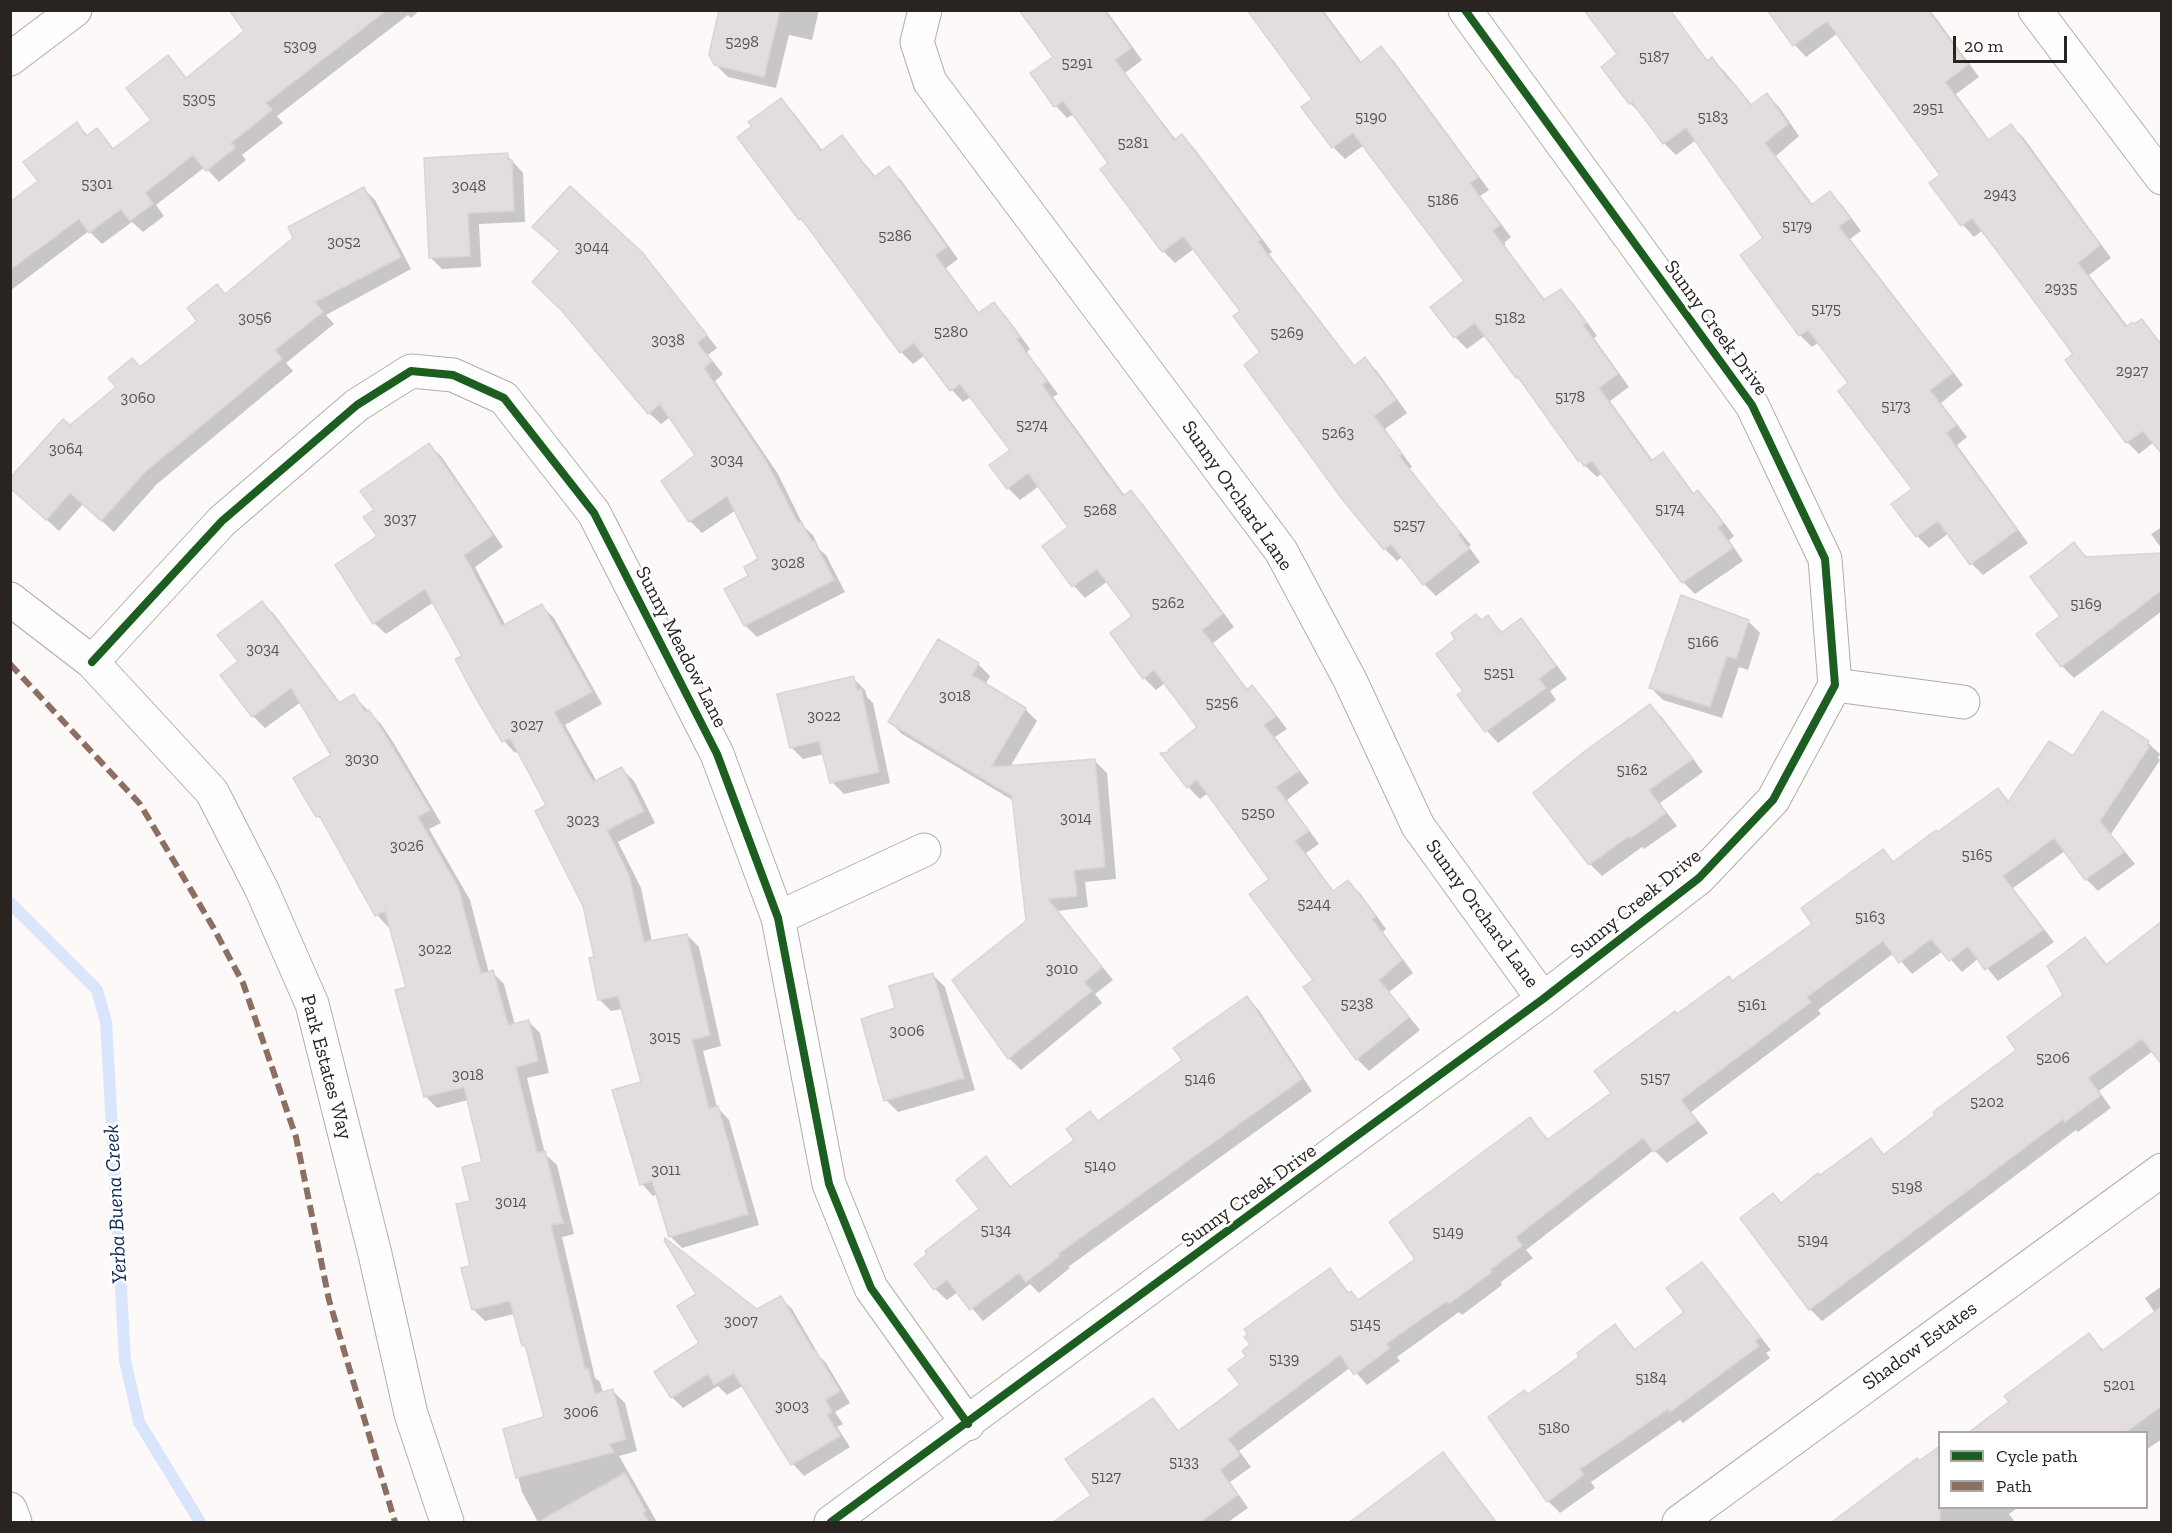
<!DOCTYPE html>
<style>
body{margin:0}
#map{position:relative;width:2172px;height:1533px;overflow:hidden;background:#fcf9f8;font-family:"Zilla Slab",serif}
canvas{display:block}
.frame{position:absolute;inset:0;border:12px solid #292322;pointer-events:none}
.legend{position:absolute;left:1938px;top:1431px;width:210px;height:78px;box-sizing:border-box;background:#fff;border:2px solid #a9a7a7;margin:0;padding:8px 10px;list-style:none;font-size:18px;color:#292322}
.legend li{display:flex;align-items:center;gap:12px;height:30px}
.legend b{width:30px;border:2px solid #a9a7a7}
.scale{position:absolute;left:1953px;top:36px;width:114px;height:27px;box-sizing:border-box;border:3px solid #292322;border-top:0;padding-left:8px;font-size:18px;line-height:21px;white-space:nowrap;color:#292322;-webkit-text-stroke:4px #fff;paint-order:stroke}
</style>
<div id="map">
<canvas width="2172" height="1533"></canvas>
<div class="frame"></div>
<ul class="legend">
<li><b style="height:8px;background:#1b5e20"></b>Cycle path</li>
<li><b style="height:8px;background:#8d6e63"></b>Path</li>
</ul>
<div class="scale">20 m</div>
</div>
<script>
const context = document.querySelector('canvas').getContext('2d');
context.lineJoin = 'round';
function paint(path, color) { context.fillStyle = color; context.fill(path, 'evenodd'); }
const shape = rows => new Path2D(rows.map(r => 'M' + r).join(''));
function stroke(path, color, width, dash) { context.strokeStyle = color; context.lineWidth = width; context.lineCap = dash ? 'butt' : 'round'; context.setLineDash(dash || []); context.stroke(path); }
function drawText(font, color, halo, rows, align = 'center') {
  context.font = font + ' "Zilla Slab",serif'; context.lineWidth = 5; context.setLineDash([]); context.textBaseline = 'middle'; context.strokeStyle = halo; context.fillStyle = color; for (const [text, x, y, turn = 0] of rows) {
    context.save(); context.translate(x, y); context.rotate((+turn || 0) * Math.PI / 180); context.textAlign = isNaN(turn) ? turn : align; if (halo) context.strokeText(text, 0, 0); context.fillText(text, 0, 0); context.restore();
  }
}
const shadow = shape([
 [231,10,420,10,411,18,408,15,277,116,283,123,242,155,246,160,219,182,205,167,156,205,164,216,143,232,132,222,102,244,89,231,10,291,10,204,40,182,77,124,88,136,97,130,115,150,154,121,167,57,187,79,246,31],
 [721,10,819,10,812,40,789,35,776,88,728,77,715,64],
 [1030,10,1106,10,1142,60,1125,73,1176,140,1182,136,1194,148,1272,252,1269,254,1355,366,1365,359,1377,371,1407,413,1385,429,1412,467,1409,469,1471,545,1469,547,1480,562,1436,596,1424,584,1403,556,1397,561,1385,549,1344,498,1242,311,1195,248,1175,263,1163,251,1110,163,1074,114,1067,118,1056,106,1032,74,1055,57],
 [1249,10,1323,10,1362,63,1381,48,1393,60,1489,190,1480,196,1511,237,1505,242,1505,246,1546,301,1561,291,1573,303,1597,336,1594,338,1629,387,1610,401,1653,461,1662,454,1674,466,1695,495,1698,492,1710,504,1734,536,1729,540,1743,561,1695,594,1683,582,1603,473,1597,477,1579,460,1486,335,1467,349,1455,337,1433,307,1466,281,1364,145,1345,159,1333,147,1303,108,1314,99],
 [1782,10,1930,10,1979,77,1956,94,1990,141,2011,126,2023,137,2111,258,2089,275,2128,327,2135,326,2141,321,2162,344,2162,452,2154,442,2139,454,2127,442,2067,360,2075,354,1983,230,1974,237,1963,225,1931,184,1943,175,1838,33,1806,57,1795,45,1773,17],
 [1672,17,1684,29,1709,62,1712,59,1724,71,1753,106,1767,95,1779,107,1799,136,1776,156,1813,205,1830,193,1842,205,1861,231,1850,239,1963,385,1941,403,1967,437,1957,445,2028,543,1983,575,1972,564,1949,533,1929,548,1917,536,1914,490,1850,384,1819,342,1812,347,1800,335,1765,238,1696,140,1676,155,1664,143,1643,114,1642,115,1630,103],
 [781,100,793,112,823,151,842,137,876,177,889,168,901,180,958,259,946,268,980,314,994,304,1006,316,1030,349,1027,352,1058,394,1053,397,1125,496,1131,492,1143,504,1234,627,1213,643,1248,690,1252,687,1264,699,1287,729,1275,737,1309,783,1287,800,1319,844,1306,853,1334,892,1348,882,1360,893,1386,929,1383,932,1413,973,1389,992,1420,1030,1369,1071,1357,1059,1305,987,1315,980,1271,879,1208,793,1200,799,1188,787,1173,753,1200,727,1165,683,1156,690,1144,678,1112,634,1134,616,1108,581,1085,598,1074,586,1070,527,1039,486,1020,500,1008,488,1012,450,972,396,963,402,952,390,925,355,913,364,901,352,810,228,800,219,754,126],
 [507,155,523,173,525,222,479,224,481,267,442,269,430,257],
 [363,188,375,200,411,269,326,315,334,324,286,363,293,371,157,484,114,532,83,504,59,531,20,495,70,427,199,321,226,295],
 [640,253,653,266,717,348,708,355,723,374,715,381,778,474,804,527,813,535,820,550,826,555,845,592,757,637,745,625,760,560,736,510,702,533,690,521,697,456,670,417,661,424,649,413],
 [429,445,441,456,503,547,475,567,506,626,542,606,554,618,602,704,565,725,597,782,622,769,634,781,655,823,618,842,641,888,652,942,687,935,699,947,721,1046,703,1051,717,1107,729,1120,759,1225,682,1248,670,1236,658,1194,653,1196,642,1184,643,1083,623,1009,611,1011,599,999,595,958,585,906,548,806,518,751,515,753,504,741,464,656,434,602,386,634,374,623,379,536,376,510],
 [2162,527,2162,549,2151,534],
 [2074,544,2088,558,2162,554,2162,611,2074,678,2062,666,2038,635,2062,616],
 [262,603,274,614,341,704,354,696,381,724,393,742,441,823,429,829,470,900,489,973,492,972,504,984,515,1025,528,1021,540,1033,549,1073,527,1078,545,1154,557,1165,574,1234,562,1237,595,1378,600,1382,603,1393,613,1391,625,1403,637,1451,619,1456,657,1522,538,1522,522,1492,505,1430,546,1418,528,1349,524,1345,514,1314,485,1321,473,1309,472,1202,484,1163,468,1100,437,1108,425,1096,408,988,391,926,388,927,377,915,325,823,317,816,333,755,301,702,265,728,253,716,240,662],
 [1488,617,1503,633,1521,620,1532,632,1567,679,1550,691,1556,700,1498,743,1487,731,1465,691,1457,640],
 [1748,621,1760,633,1748,670,1739,667,1722,718,1663,700,1651,688],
 [978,664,990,676,985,685,1025,709,1037,721,1010,767,1095,761,1107,773,1116,879,1085,882,1088,907,1058,911,1113,980,1095,994,1102,1003,1021,1070,1009,1058,954,980,1027,921,1014,801,902,734,890,722],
 [853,678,865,690,867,697,873,703,890,783,844,794,832,782,824,754,803,759,791,747],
 [1650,706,1662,717,1703,772,1660,803,1677,826,1644,849,1642,847,1602,876,1590,864,1535,793],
 [2148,743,2160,754,2158,758,2160,760,2111,834,2135,864,2098,891,2087,880,2065,851,2013,888,2054,942,1998,981,1979,958,1962,972,1943,951,1912,974,1894,953,1818,1010,1821,1014,1691,1112,1708,1133,1667,1163,1654,1150,1526,1250,1533,1258,1501,1282,1502,1285,1462,1315,1459,1312,1397,1357,1400,1361,1367,1385,1351,1367,1239,1451,1251,1467,1230,1482,1248,1508,1228,1522,1056,1522,1093,1495,1153,1400,1179,1432,1242,1385,1248,1356,1252,1344,1250,1335,1246,1329,1283,1301,1285,1303,1329,1270,1350,1294,1360,1301,1417,1259,1530,1119,1549,1140,1613,1093,1678,1016,1733,983,1814,924,1882,851,1894,863,1998,790,2010,802,2073,759],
 [2085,939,2108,965,2153,1051,2099,1091,2111,1108,2078,1132,2076,1130,1822,1321,1810,1309,1773,1195,1782,1204,1870,1140,1885,1155,2019,1050,2065,995],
 [933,975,945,987,975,1090,898,1112,886,1100,897,1009],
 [1247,998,1258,1009,1312,1091,1068,1267,1070,1268,1039,1293,1030,1284,983,1321,958,1292,947,1300,935,1289,916,1264,981,1210,986,1158,1012,1188,1184,1061],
 [1702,1264,1713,1276,1771,1350,1766,1353,1770,1358,1683,1423,1680,1420,1591,1482,1595,1488,1560,1513,1548,1501,1528,1396,1581,1357,1615,1326,1636,1350,1686,1312],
 [2162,1286,2162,1439,2146,1450,2146,1432,1971,1432,2011,1402,2089,1335,2104,1351,2155,1313,2145,1298],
 [781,1298,792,1309,820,1357,826,1363,850,1403,835,1412,843,1424,837,1427,850,1447,804,1476,793,1464,744,1385,727,1395,718,1386,683,1408,672,1397,756,1311],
 [1443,1454,1454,1466,1497,1522,1349,1522],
 [1917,1460,1940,1508,2017,1508,2009,1514,2015,1522,1835,1522]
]);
const stream = shape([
 [10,903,97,990,106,1022,125,1360,139,1422,200,1522]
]);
const building = shape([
 [229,10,387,10,266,103,272,110,231,143,235,148,206,171,193,155,145,193,153,204,130,221,121,209,89,233,79,219,10,270,10,202,38,181,23,162,77,122,86,136,97,128,113,149,151,120,126,88,168,55,186,78,244,31,229,10],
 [719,10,780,10,764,77,714,65,709,54,719,10],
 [1019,10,1104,10,1131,48,1115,60,1174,140,1182,134,1261,240,1258,242,1354,366,1365,357,1396,400,1374,416,1402,454,1399,456,1460,533,1458,534,1469,549,1423,585,1391,544,1384,550,1342,499,1244,365,1260,352,1233,316,1240,311,1183,236,1162,252,1100,169,1108,163,1063,101,1054,107,1030,73,1053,57,1019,10],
 [1247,10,1321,10,1360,63,1381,46,1478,177,1470,183,1500,225,1493,230,1494,233,1544,300,1561,289,1586,323,1583,325,1618,374,1599,388,1651,461,1663,452,1693,494,1698,490,1723,523,1718,528,1733,548,1682,583,1592,461,1584,466,1580,460,1578,461,1518,377,1516,378,1475,323,1454,338,1430,307,1464,281,1353,133,1332,148,1301,107,1312,99,1247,10],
 [1584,10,1670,10,1707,61,1712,57,1729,81,1731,80,1751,105,1767,93,1788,124,1765,143,1811,205,1830,191,1850,218,1839,227,1953,373,1930,390,1956,425,1946,433,2017,530,1970,565,1938,521,1916,537,1891,504,1912,489,1838,391,1848,383,1808,330,1799,336,1740,255,1763,238,1686,128,1663,144,1632,102,1629,104,1601,67,1617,54,1584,10],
 [1767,10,1928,10,1968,65,1945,82,1988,140,2011,124,2100,245,2078,263,2126,327,2132,322,2134,324,2142,319,2162,346,2162,454,2143,431,2126,443,2065,360,2073,354,2012,271,1972,218,1961,226,1929,183,1940,175,1827,21,1793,46,1767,10],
 [781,98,821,151,842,135,874,177,889,166,947,247,935,255,978,313,994,302,1020,337,1016,339,1047,381,1042,385,1123,496,1131,490,1223,614,1202,630,1247,690,1252,685,1276,716,1264,725,1299,771,1276,787,1309,831,1295,841,1333,891,1348,880,1376,916,1372,919,1402,960,1379,980,1409,1017,1356,1060,1303,987,1313,980,1249,894,1269,879,1197,780,1187,788,1160,753,1170,752,1168,750,1197,727,1154,670,1143,679,1110,633,1132,616,1097,569,1072,587,1042,546,1068,527,1028,473,1007,489,989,465,1010,450,960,384,950,391,914,343,900,353,801,218,799,220,737,137,752,126,748,122,781,98],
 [508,153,508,160,512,160,514,211,468,213,470,256,429,258,424,158,508,153],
 [570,186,642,252,707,335,697,343,712,361,704,368,766,461,798,523,801,521,812,542,814,541,834,580,744,626,724,589,748,576,744,567,758,559,727,496,689,522,661,481,695,455,660,404,648,414,562,311,532,282,560,251,532,227,570,186],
 [364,187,401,257,315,302,323,312,275,350,282,359,145,472,101,521,70,493,46,520,10,488,10,478,63,419,70,425,116,387,108,378,132,358,140,367,197,321,187,308,217,284,225,294,293,238,288,227,364,187],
 [429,443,493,535,464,555,502,626,542,604,592,692,554,712,593,782,622,767,644,811,607,830,629,875,644,942,687,934,710,1035,692,1040,709,1109,718,1106,748,1214,669,1237,652,1181,640,1185,612,1090,641,1082,618,996,598,1000,589,958,594,957,583,906,535,811,546,805,510,738,502,742,473,693,455,659,462,656,425,589,373,624,335,565,377,536,363,517,374,510,360,491,429,443],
 [2074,542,2085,557,2162,553,2162,590,2061,667,2036,634,2060,616,2030,577,2074,542],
 [1681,595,1749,620,1736,659,1727,656,1710,707,1649,688,1681,595],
 [262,601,339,703,354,694,365,712,369,710,381,728,430,810,418,817,458,887,481,974,493,970,508,1025,529,1020,538,1061,516,1067,537,1153,545,1151,563,1223,551,1225,585,1369,588,1368,595,1394,613,1389,626,1439,609,1444,614,1452,516,1478,503,1429,544,1417,525,1345,522,1346,510,1301,472,1310,461,1268,470,1266,456,1204,470,1201,462,1167,482,1162,464,1087,424,1097,395,990,406,987,385,911,375,916,319,815,316,817,293,778,331,755,291,688,252,717,220,675,238,661,217,635,262,601],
 [1476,614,1481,620,1488,615,1501,633,1521,618,1556,666,1539,679,1546,688,1485,732,1457,695,1463,691,1436,654,1455,639,1451,633,1476,614],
 [938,639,979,663,972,675,1026,708,991,767,1095,759,1105,867,1074,870,1077,896,1048,899,1102,967,1084,982,1092,991,1008,1059,952,980,1026,921,1012,796,888,722,938,639],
 [854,676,857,691,861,689,879,772,830,783,819,741,790,748,777,694,854,676],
 [1650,704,1693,759,1649,790,1666,813,1631,838,1629,836,1589,865,1533,793,1585,751,1650,704],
 [2102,711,2149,741,2147,745,2149,747,2100,821,2124,852,2085,880,2054,838,2003,876,2043,930,1985,970,1968,946,1949,961,1931,939,1899,963,1883,941,1807,997,1811,1002,1681,1100,1697,1121,1654,1152,1643,1138,1516,1237,1522,1246,1490,1270,1492,1272,1449,1304,1447,1301,1386,1344,1390,1348,1354,1375,1340,1355,1228,1439,1240,1455,1220,1470,1238,1495,1200,1522,1053,1522,1091,1495,1065,1459,1153,1398,1178,1431,1240,1385,1228,1369,1246,1356,1242,1351,1250,1344,1244,1337,1248,1335,1244,1329,1330,1268,1348,1293,1351,1291,1358,1300,1415,1259,1389,1222,1530,1117,1547,1140,1611,1093,1594,1071,1675,1011,1677,1014,1729,976,1732,981,1812,924,1801,908,1883,849,1893,862,1936,830,1938,832,1943,828,1998,788,2008,802,2049,741,2073,756,2102,711],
 [2162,921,2162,1065,2142,1039,2088,1078,2101,1095,2065,1122,2063,1119,1809,1310,1740,1218,1773,1193,1781,1203,1818,1173,1820,1175,1871,1138,1883,1155,1935,1115,1933,1112,2016,1050,2007,1037,2063,995,2047,966,2085,937,2106,965,2162,921],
 [933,973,964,1078,884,1101,861,1019,895,1008,889,986,933,973],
 [1247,996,1302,1079,1058,1254,1060,1256,1026,1282,1019,1273,970,1310,947,1280,934,1290,914,1264,927,1254,925,1251,979,1209,956,1180,986,1156,1010,1187,1074,1140,1066,1129,1090,1111,1098,1121,1182,1060,1173,1048,1247,996],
 [665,1238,757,1309,781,1296,813,1350,814,1349,840,1391,825,1400,832,1412,827,1415,840,1436,791,1465,734,1373,714,1385,708,1374,671,1398,654,1372,699,1343,677,1306,696,1294,664,1240,665,1238],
 [1702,1262,1760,1337,1755,1341,1759,1346,1670,1412,1668,1409,1580,1469,1584,1475,1547,1502,1488,1417,1524,1390,1528,1394,1579,1357,1577,1353,1615,1324,1634,1350,1684,1312,1666,1288,1702,1262],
 [2162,1306,2162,1406,2126,1432,1969,1432,2009,1402,2004,1396,2089,1333,2102,1351,2162,1306],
 [1940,1446,1940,1522,1832,1522,1917,1458,1919,1461,1940,1446],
 [1443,1452,1496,1522,1350,1522,1443,1452],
 [625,1473,646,1511,643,1513,649,1522,538,1522,625,1473]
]);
const street = shape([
 [925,10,917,42,930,82,1281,551,1350,680,1418,826,1543,999],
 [2035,10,2162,178],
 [10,59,75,10],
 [10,599,92,662,212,792,262,890,312,1004,375,1254,411,1414,447,1522],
 [92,662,222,521,357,405,411,371,453,375,504,398,594,513,717,754,778,918,829,1184,871,1288,968,1424],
 [1835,685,1963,702],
 [778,918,924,850],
 [831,1522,1543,999,1699,878,1773,800,1835,685,1825,559,1752,405,1465,10],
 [1679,1522,2162,1170]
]);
const secondary = shape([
 [10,1509,15,1522]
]);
const quiet = shape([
 [10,664,140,804,213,927,243,983,296,1137,329,1300,395,1522]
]);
const cycleway = shape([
 [92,662,222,521,357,405,411,371,453,375,504,398,594,513,717,754,778,918,829,1184,871,1288,968,1424],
 [831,1522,1543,999,1699,878,1773,800,1835,685,1825,559,1752,405,1465,10]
]);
const numberNames = [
 ["5298",742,42],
 ["5309",300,46],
 ["5187",1654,57],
 ["5291",1077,63],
 ["5305",199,99],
 ["2951",1928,108],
 ["5190",1371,117],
 ["5183",1713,117],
 ["5281",1133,143],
 ["5301",97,184],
 ["3048",469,186],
 ["2943",2000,194],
 ["5186",1443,200],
 ["5179",1797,226],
 ["5286",895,236],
 ["3052",344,242],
 ["3044",592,247],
 ["2935",2061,288],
 ["5175",1826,309],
 ["3056",255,318],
 ["5182",1510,318],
 ["5280",951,332],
 ["5269",1287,333],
 ["3038",668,340],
 ["2927",2132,371],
 ["5178",1570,397],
 ["3060",138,398],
 ["5173",1896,406],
 ["5274",1032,425],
 ["5263",1338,433],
 ["3064",66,449],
 ["3034",727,460],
 ["5174",1670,509],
 ["5268",1100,510],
 ["3037",400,519],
 ["5257",1409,525],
 ["3028",788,563],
 ["5262",1168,603],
 ["5169",2086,604],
 ["5166",1703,642],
 ["3034",263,649],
 ["5251",1499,673],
 ["3018",955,696],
 ["5256",1222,703],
 ["3022",824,716],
 ["3027",527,725],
 ["3030",362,759],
 ["5162",1632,770],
 ["5250",1258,813],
 ["3014",1076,818],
 ["3023",583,820],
 ["3026",407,846],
 ["5165",1977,855],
 ["5244",1314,904],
 ["5163",1870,917],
 ["3022",435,949],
 ["3010",1062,969],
 ["5238",1357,1004],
 ["5161",1752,1005],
 ["3006",907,1031],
 ["3015",665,1037],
 ["5206",2053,1058],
 ["3018",468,1075],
 ["5157",1655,1078],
 ["5146",1200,1079],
 ["5202",1987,1102],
 ["5140",1100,1166],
 ["3011",666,1170],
 ["5198",1907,1187],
 ["3014",511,1202],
 ["5134",996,1230],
 ["5149",1448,1232],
 ["5194",1813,1240],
 ["3007",741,1321],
 ["5145",1365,1324],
 ["5139",1284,1359],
 ["5184",1651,1378],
 ["5201",2119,1385],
 ["3003",792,1406],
 ["3006",581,1412],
 ["5180",1554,1428],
 ["5133",1184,1462],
 ["5127",1106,1477]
];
const streetNames = [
 ["Sunny Creek Drive",1716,328,54],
 ["Sunny Orchard Lane",1237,496,55],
 ["Sunny Meadow Lane",681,647,63],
 ["Sunny Creek Drive",1636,904,-39],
 ["Sunny Orchard Lane",1482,914,54],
 ["Park Estates Way",326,1067,75],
 ["Sunny Creek Drive",1249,1196,-36],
 ["Shadow Estates",1920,1346,-36]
];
const waterNames = [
 ["Yerba Buena Creek",116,1204,-93]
];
paint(shadow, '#0003');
stroke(stream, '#d8e5fc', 12);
paint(building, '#e3dedd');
stroke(building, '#dad5d4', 1.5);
stroke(street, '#b1adac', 35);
stroke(secondary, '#b1adac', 35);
stroke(street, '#fffefe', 33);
stroke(secondary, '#fffefe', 33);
stroke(quiet, '#8d6e63', 6, [12, 6]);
stroke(cycleway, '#1b5e20', 8);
drawText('16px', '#585352', null, numberNames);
drawText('20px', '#292322', '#fff', streetNames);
drawText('italic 21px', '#0e2859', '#fff', waterNames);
</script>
